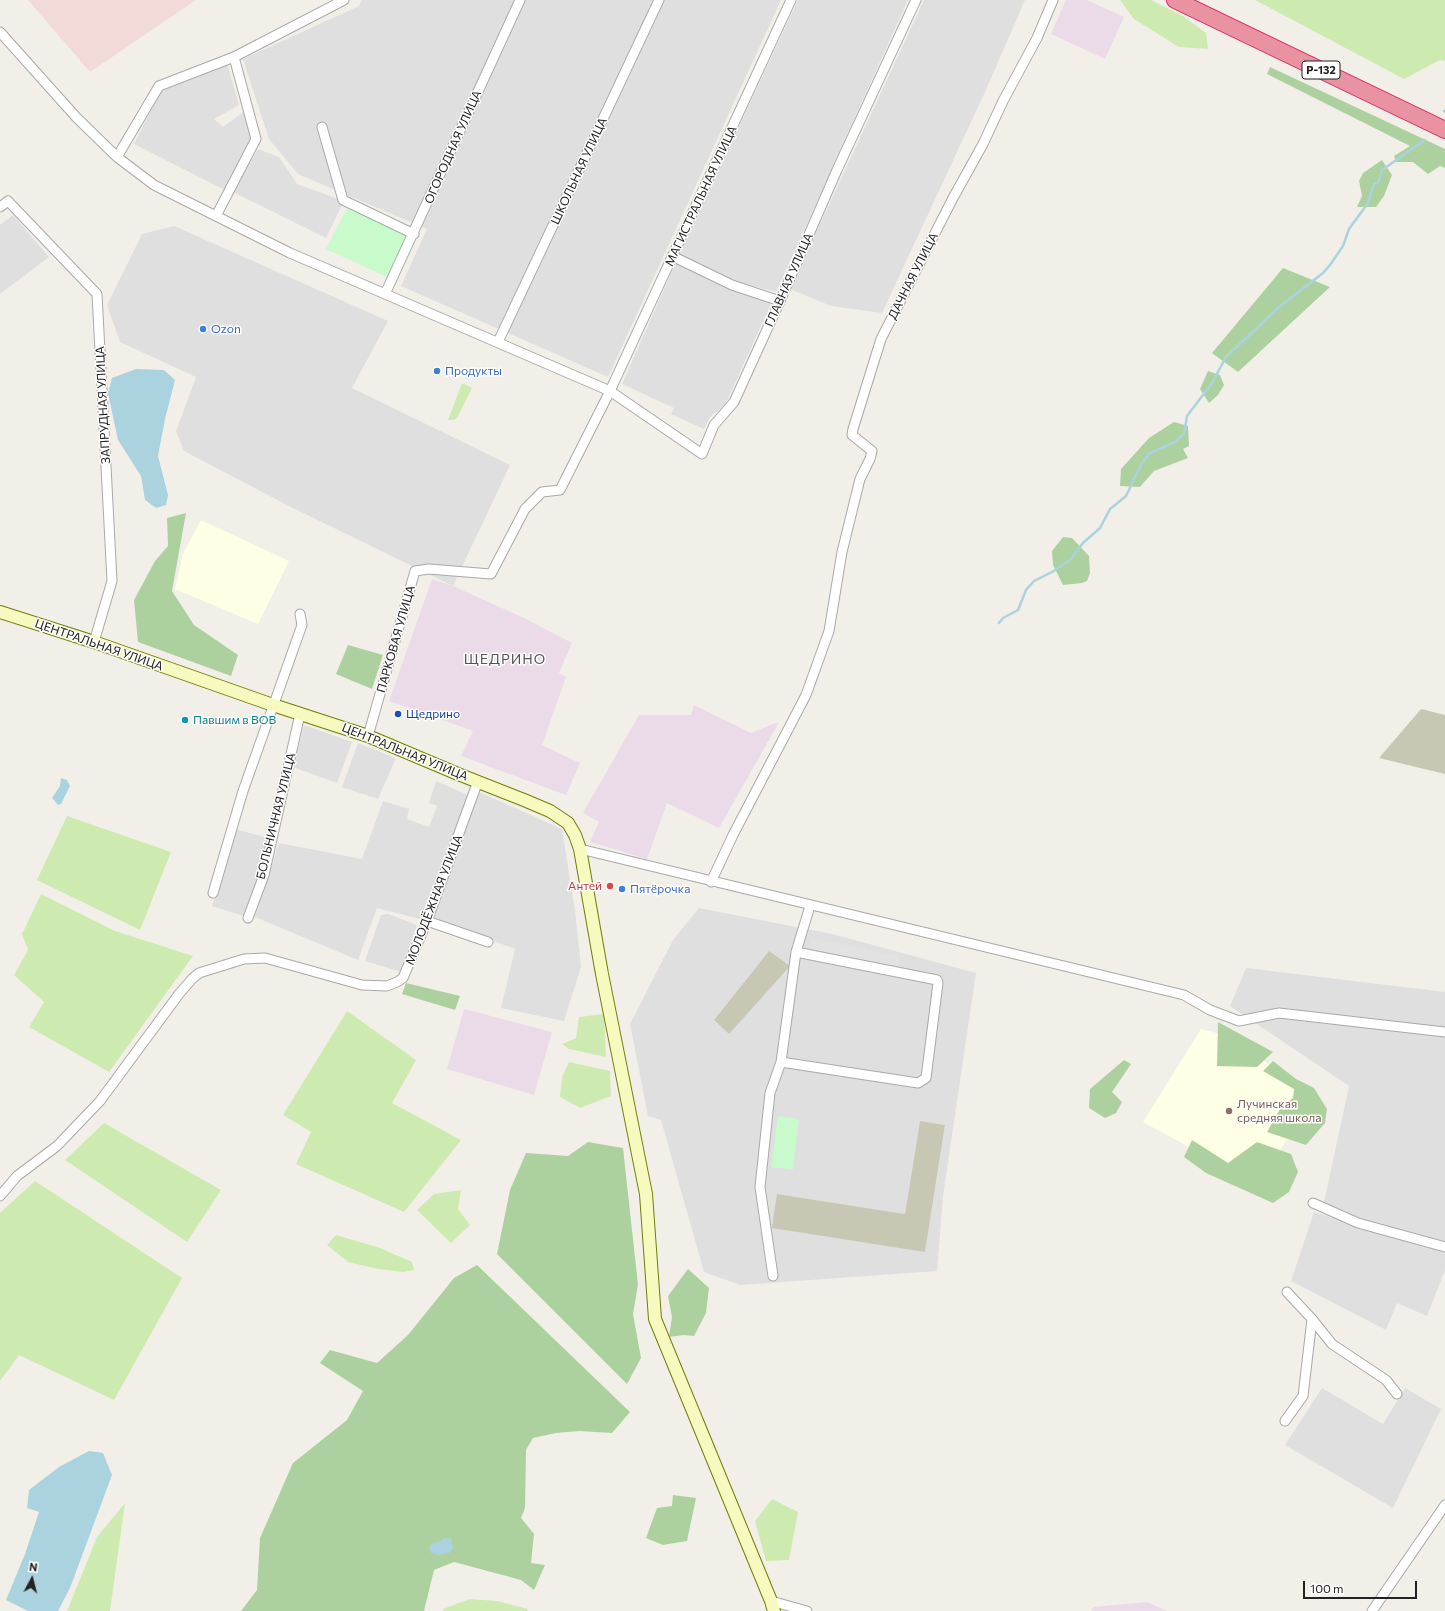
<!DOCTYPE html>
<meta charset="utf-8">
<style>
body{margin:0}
#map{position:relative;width:1445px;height:1611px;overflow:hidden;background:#f2efe9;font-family:Commissioner,sans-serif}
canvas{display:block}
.north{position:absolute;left:12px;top:1559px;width:40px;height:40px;-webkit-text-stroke:3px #fff;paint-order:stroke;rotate:7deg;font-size:11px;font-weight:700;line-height:16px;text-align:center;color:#222}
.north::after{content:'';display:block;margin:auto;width:14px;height:18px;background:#222;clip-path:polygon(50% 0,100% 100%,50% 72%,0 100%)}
.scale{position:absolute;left:1303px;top:1581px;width:114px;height:18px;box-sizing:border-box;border:2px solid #222;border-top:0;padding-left:5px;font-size:12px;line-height:14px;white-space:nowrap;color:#222;-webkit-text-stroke:3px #fff;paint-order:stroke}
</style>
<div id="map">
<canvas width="1445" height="1611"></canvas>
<div class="north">N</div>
<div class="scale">100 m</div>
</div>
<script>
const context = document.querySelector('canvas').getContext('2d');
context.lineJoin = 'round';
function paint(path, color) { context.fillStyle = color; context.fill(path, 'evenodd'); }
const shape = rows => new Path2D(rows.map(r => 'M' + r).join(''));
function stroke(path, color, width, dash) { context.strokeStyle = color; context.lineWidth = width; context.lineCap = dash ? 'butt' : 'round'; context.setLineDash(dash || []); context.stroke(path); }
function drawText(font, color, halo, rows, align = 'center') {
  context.font = font + ' Commissioner,sans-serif'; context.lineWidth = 3; context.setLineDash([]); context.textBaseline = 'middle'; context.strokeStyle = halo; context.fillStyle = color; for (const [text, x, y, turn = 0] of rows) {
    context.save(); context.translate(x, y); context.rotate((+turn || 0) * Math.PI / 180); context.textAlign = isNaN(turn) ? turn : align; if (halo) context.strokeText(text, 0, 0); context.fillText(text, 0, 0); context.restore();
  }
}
const residential = shape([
 [362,0,781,0,608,377,401,286,427,229,298,174,269,139,243,59,359,6],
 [798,0,908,0,776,292,735,281,679,255],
 [924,0,1025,0,985,92,882,313,831,306,790,289],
 [227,64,239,105,214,119,223,127,247,109,254,138,225,190,134,144,161,91,172,84],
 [258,149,279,157,297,184,344,201,326,238,233,192],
 [13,215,49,257,0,294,0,225],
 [174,226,388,321,352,388,510,465,453,586,289,506,184,451,176,431,196,377,120,342,107,305,142,234],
 [676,262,771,304,725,405,710,417,704,429,671,414,674,408,622,384],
 [304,725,352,742,337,783,293,767],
 [358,743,396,758,378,799,342,787],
 [436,781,468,795,420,919,377,908,358,960,255,917,279,843,362,859,383,801,409,809,407,819,429,827,437,806,429,803],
 [479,792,562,829,575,911,581,967,564,1021,501,1008,515,949,433,918],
 [235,829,268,838,252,900,248,902,244,916,212,906],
 [699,908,832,934,976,973,943,1196,937,1271,740,1285,704,1272,661,1120,648,1116,630,1024,673,940],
 [769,951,729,1034,714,1020],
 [920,1121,945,1125,925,1252,777,1194,905,1214],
 [388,914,417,925,401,972,365,961,381,915],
 [1246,968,1445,992,1445,1248,1323,1207,1349,1086,1230,1006],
 [1314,1212,1445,1252,1445,1270,1427,1316,1397,1303,1386,1330,1291,1281],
 [1322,1388,1383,1424,1405,1388,1441,1409,1393,1508,1285,1445]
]);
const commercial = shape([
 [28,0,196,0,90,72]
]);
const industrial = shape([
 [1066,0,1087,0,1124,17,1105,59,1051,34],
 [432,579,453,586,524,618,572,643,559,673,566,677,542,745,580,763,566,795,461,756,473,731,389,701],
 [694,705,751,733,775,723,778,724,719,828,667,803,647,859,590,842,599,822,583,813,639,715,691,715],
 [464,1009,552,1032,534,1095,447,1069],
 [1147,1602,1167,1611,1091,1611,1094,1607]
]);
const education = shape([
 [201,520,289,561,258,624,175,589,183,554],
 [1201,1029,1232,1037,1315,1099,1257,1184,1143,1122]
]);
const construction = shape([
 [1421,709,1445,715,1445,774,1379,758],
 [769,951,790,966,729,1034,714,1020],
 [920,1121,945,1125,925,1252,772,1228,777,1194,905,1214]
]);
const grass = shape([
 [1120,0,1151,0,1183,16,1206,33,1208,49,1179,47,1134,19],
 [1255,0,1445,0,1445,61,1440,60,1404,79],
 [462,383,472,388,457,418,453,420,448,420],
 [67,816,171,852,140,930,37,880],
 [41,894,115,931,193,956,109,1072,29,1027,44,1002,14,975,28,950,22,934],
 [347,1011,416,1060,392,1103,461,1140,404,1212,296,1164,311,1132,283,1115],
 [604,1014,606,1057,569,1049,562,1044,576,1038,579,1017],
 [569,1062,610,1071,611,1096,580,1108,560,1097,562,1077],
 [104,1123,221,1190,187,1242,65,1160],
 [35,1181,182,1278,114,1400,19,1355,0,1381,0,1213],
 [461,1190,458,1209,470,1225,451,1243,417,1210,434,1194],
 [336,1235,380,1248,412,1262,414,1270,403,1272,378,1269,348,1262,327,1245],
 [772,1499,798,1512,789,1560,766,1561,755,1521],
 [125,1503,110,1611,67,1611,97,1537],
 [470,1599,497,1601,528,1609,527,1611,443,1611,443,1609]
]);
const forest = shape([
 [1270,67,1445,149,1445,168,1440,166,1428,174,1413,162,1396,162,1394,156,1410,146,1267,74],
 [1382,160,1392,175,1384,196,1376,207,1357,207,1362,196,1359,181,1363,173],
 [1283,268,1330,287,1238,372,1212,353],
 [1208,371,1220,375,1224,385,1218,395,1209,403,1200,389],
 [1174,422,1188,426,1189,446,1183,449,1188,458,1154,471,1140,487,1120,486,1121,469,1149,438],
 [186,513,172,591,194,625,238,655,231,676,138,642,134,600,155,561,168,546,167,518],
 [1063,537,1072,538,1089,556,1090,573,1087,581,1082,583,1063,585,1053,565,1052,551],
 [348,645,383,655,372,689,336,674],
 [406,983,460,996,455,1010,402,994],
 [1218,1022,1273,1052,1257,1067,1217,1066],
 [1124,1060,1131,1064,1112,1092,1122,1102,1116,1113,1105,1118,1089,1108,1090,1089],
 [1273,1061,1296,1079,1314,1088,1327,1109,1325,1123,1306,1145,1267,1132,1280,1109,1293,1098,1294,1089,1263,1071],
 [1192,1140,1228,1163,1257,1142,1291,1154,1298,1172,1289,1192,1273,1203,1206,1173,1184,1157],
 [588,1142,623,1148,638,1285,633,1314,641,1358,627,1384,497,1254,510,1190,526,1153,568,1156],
 [477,1265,630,1412,612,1433,579,1431,556,1433,533,1438,526,1450,525,1508,521,1518,534,1534,531,1563,545,1565,534,1590,521,1580,454,1562,434,1570,424,1611,241,1611,257,1590,260,1538,293,1463,347,1420,363,1391,320,1363,330,1350,377,1363,408,1335,454,1278],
 [688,1269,709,1288,706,1313,694,1336,684,1335,669,1337,672,1317,668,1296],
 [673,1495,696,1498,687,1541,663,1545,646,1538,657,1508,672,1506]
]);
const park = shape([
 [348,206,407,234,387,277,326,249],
 [778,1116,799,1119,793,1170,771,1167]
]);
const parking = shape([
 [811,938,900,956,898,967,808,949]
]);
const water = shape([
 [136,369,164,370,175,380,165,419,158,456,168,495,166,505,156,508,145,500,141,476,118,440,108,393,112,378],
 [61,778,67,780,70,786,61,804,58,805,52,798,60,786],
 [89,1451,103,1453,112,1475,70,1588,58,1611,28,1611,6,1600,25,1554,39,1512,27,1508,29,1490,59,1467],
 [444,1538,451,1539,453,1549,449,1553,438,1555,431,1553,429,1548,432,1543,439,1542]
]);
const stream = shape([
 [1444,111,1445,111],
 [999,623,1003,618,1018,610,1026,590,1034,581,1052,572,1070,560,1083,543,1100,528,1110,509,1126,496,1142,463,1150,453,1175,442,1184,434,1187,416,1212,383,1226,357,1279,307,1323,273,1330,265,1343,246,1349,229,1368,203,1374,184,1378,183,1382,170,1425,140]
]);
const street = shape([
 [0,32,76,117,117,157,154,185,290,253,610,391,702,454,714,425,734,402,780,301,837,170,916,0],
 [322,127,343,200,414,234],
 [117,157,159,86,234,57,344,0],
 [0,207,8,201,97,294,112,581,94,642],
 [216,216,256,139,234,57],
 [672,256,732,285,780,301],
 [385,294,520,0],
 [498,342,659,0],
 [368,736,415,571,429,569,491,574,525,509,542,492,560,490,610,391,791,0],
 [580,849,1184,995,1210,1010,1239,1021,1279,1013,1445,1032],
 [711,882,733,835,806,695,829,631,842,552,860,479,870,459,872,451,852,435,853,429,881,339,953,198,983,144,1003,101,1037,38,1053,0],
 [213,893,243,791,302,625,300,614],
 [248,918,264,875,300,714],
 [427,921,488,942],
 [781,1062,918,1083,926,1078,938,983,937,980,796,952],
 [0,1196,17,1176,57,1146,100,1101,179,994,192,979,199,973,244,959,265,958,362,985,387,986,397,982,403,978,427,921,478,781],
 [1313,1203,1358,1223,1445,1247],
 [773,1276,760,1187,770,1093,781,1062,796,952,810,906],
 [1312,1319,1332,1344,1386,1380,1397,1394],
 [1285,1421,1303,1396,1312,1319,1287,1292],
 [771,1601,807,1611],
 [1372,1611,1445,1505]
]);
const secondary = shape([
 [0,612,94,642,273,705,368,736,458,774,524,800,550,811,568,823,575,835,580,849,602,974,646,1194,655,1319,771,1601,774,1611]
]);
const highway = shape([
 [1175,0,1445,130]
]);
const markers = [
 [203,329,4,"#3f7fe0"],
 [437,371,4,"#3f7fe0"],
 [398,714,4,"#1a4fb4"],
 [185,720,4,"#0f9aa8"],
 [610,886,4,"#e0444e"],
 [622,889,4,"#3f7fe0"],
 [1229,1111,4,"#8d6e63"]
];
const shields = [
 [1321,70,38]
];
const shieldNames = [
 ["Р-132",1321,70]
];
const streetNames = [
 ["ОГОРОДНАЯ УЛИЦА",453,147,-66],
 ["ШКОЛЬНАЯ УЛИЦА",579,171,-65],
 ["МАГИСТРАЛЬНАЯ УЛИЦА",701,196,-65],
 ["ДАЧНАЯ УЛИЦА",913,276,-63],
 ["ГЛАВНАЯ УЛИЦА",789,280,-66],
 ["ЗАПРУДНАЯ УЛИЦА",103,405,-93],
 ["ПАРКОВАЯ УЛИЦА",396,639,-74],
 ["ЦЕНТРАЛЬНАЯ УЛИЦА",99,645,19],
 ["ЦЕНТРАЛЬНАЯ УЛИЦА",405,752,22],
 ["БОЛЬНИЧНАЯ УЛИЦА",276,816,-76],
 ["МОЛОДЁЖНАЯ УЛИЦА",434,900,-69]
];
const shopNames = [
 ["Ozon",211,329],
 ["Продукты",445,371],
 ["Пятёрочка",630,889]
];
const transitNames = [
 ["Щедрино",406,714]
];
const cultureNames = [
 ["Павшим в ВОВ",193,720]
];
const healthNames = [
 ["Антей",602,886]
];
const educationNames = [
 ["Лучинская",1237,1104],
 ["средняя школа",1237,1118]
];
const quarterNames = [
 ["ЩЕДРИНО",505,659]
];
paint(residential, '#e0dfdf');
paint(commercial, '#f2dad9');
paint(industrial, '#ebdbe8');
paint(education, '#ffffe5');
paint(construction, '#c7c7b4');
paint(grass, '#cdebb0');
paint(forest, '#add19e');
paint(park, '#c8facc');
paint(parking, '#e2e2e2');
paint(water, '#aad3df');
stroke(stream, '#aad3df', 2.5);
stroke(street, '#a9a9a9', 11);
stroke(secondary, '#707d05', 14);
stroke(highway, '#dc2a67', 18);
stroke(street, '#fff', 9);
stroke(secondary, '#f7fabf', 12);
stroke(highway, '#e892a2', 16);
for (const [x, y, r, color] of markers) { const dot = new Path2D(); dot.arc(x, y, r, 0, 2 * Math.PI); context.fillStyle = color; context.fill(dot); stroke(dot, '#fff', 1.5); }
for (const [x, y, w] of shields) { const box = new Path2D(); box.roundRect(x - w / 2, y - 9, w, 18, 3); context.fillStyle = '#fff'; context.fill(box); stroke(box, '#222', 1); }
drawText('bold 11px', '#222', null, shieldNames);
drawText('12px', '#222', '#fff', streetNames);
drawText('12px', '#366cbe', '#fff', shopNames, 'left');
drawText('12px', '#164399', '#fff', transitNames, 'left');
drawText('12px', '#0d838f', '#fff', cultureNames, 'left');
drawText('12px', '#be3a42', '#fff', healthNames, 'right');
drawText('12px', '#785e54', '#fff', educationNames, 'left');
context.letterSpacing = '1px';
drawText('14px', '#555', '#fff', quarterNames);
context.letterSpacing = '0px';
</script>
